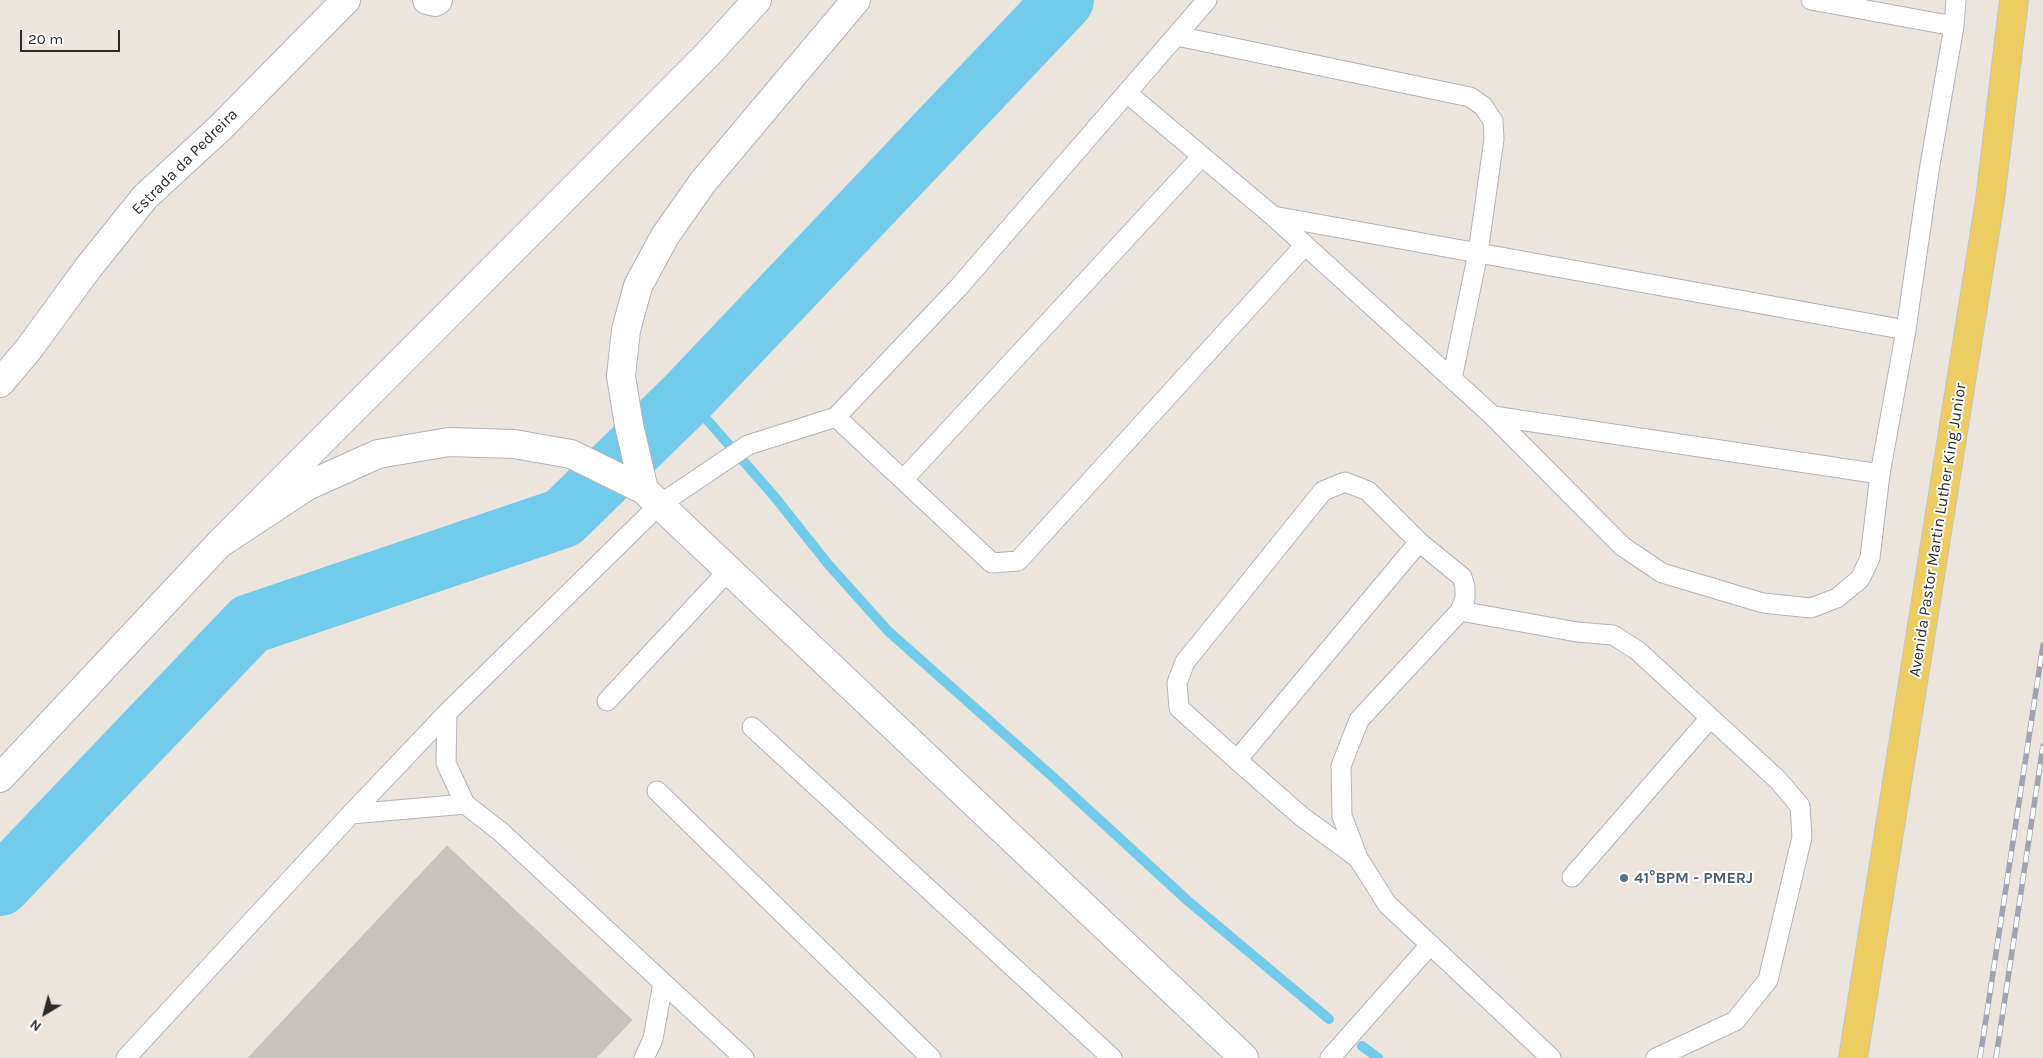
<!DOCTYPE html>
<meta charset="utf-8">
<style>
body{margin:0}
#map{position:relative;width:2043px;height:1058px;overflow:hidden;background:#ece5dd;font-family:Karla,sans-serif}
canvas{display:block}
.north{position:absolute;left:20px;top:988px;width:50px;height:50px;-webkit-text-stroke:4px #fff;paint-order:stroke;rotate:217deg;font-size:14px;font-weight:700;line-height:20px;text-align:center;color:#2a2a2a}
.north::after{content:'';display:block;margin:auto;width:18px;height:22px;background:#2a2a2a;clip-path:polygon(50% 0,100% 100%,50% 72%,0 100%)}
.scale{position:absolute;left:20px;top:30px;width:100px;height:22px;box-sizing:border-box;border:2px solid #2a2a2a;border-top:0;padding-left:6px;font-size:15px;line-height:18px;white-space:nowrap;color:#2a2a2a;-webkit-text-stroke:4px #fff;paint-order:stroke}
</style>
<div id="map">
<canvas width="2043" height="1058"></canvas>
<div class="north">N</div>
<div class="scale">20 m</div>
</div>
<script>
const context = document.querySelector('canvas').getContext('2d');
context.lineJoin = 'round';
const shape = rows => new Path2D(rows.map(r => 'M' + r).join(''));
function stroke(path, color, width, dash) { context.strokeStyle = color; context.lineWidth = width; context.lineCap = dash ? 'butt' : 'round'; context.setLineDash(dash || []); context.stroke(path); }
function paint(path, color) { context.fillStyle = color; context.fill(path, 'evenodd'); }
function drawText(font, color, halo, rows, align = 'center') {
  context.font = font + ' Karla,sans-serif'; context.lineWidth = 4; context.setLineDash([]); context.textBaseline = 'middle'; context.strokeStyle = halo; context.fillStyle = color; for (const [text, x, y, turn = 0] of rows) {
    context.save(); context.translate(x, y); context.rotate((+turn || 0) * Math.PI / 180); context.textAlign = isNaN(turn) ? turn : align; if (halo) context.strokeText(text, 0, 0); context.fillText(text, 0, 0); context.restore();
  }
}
const stream = shape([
 [687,397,774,496,828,564,888,631,1054,778,1188,901,1329,1019],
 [1362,1046,1378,1058]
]);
const river = shape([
 [0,886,250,624,563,518,687,397,1064,0]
]);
const building = shape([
 [447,846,632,1020,596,1058,248,1058,447,846]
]);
const service = shape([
 [1811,0,1954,26],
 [1177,36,1470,97,1483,106,1493,121,1494,139,1478,253,1452,379],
 [1127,93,1273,216,1493,416,1622,546,1662,573,1763,603,1811,608,1837,598,1860,579,1870,558,1880,474,1906,330,1929,171,1954,26,1956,0],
 [1273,216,1906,330],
 [1493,416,1880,474],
 [836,417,992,563,1018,561,1305,245],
 [903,480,1202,156],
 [1460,611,1577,632,1613,635,1638,651,1778,780,1800,806,1802,837,1768,980,1735,1021,1656,1058],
 [607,701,728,571],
 [752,727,1112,1058],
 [1237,760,1179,708,1177,683,1185,662,1323,491,1345,482,1368,491,1419,542],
 [657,791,931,1058],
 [351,814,465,804],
 [1358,858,1301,816,1237,760,1419,542,1462,577,1465,587,1465,599,1460,611,1359,720,1341,766,1342,816,1358,858,1387,904,1551,1058],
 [1572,877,1710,718],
 [126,1058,351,814,447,713],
 [644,1058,653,1039,663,983],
 [744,1058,501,832,465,804,446,763,447,713,659,505,748,445,836,417,958,288,1207,0],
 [1330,1058,1430,945]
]);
const minor = shape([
 [427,0,435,2,438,0],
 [0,383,28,350,88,268,145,197,220,128,346,0]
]);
const tertiary = shape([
 [644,490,629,425,621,376,626,330,638,286,665,236,703,182,856,0],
 [219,544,307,486,378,454,449,442,514,444,571,454,644,490,1244,1058],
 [0,778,219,544,708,54,757,0]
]);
const primary = shape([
 [1853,1058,1990,200,2014,0]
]);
const rail = shape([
 [1980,1058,2043,645],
 [1996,1058,2043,746]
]);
const markers = [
 [1624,878,5,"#5c6f8a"]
];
const streetNames = [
 ["Estrada da Pedreira",185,162,-45],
 ["Avenida Pastor Martin Luther King Junior",1938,530,-81]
];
const serviceNames = [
 ["41°BPM - PMERJ",1634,878]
];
stroke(stream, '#72cbeb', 10);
stroke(river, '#72cbeb', 60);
paint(building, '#c7c2bc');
stroke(building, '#c7c1b6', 1);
stroke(service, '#b0b3be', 21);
stroke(minor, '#b0b3be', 30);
stroke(tertiary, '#b0b3be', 30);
stroke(primary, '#c3c3c3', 30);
stroke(service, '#fff', 19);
stroke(minor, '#fff', 28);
stroke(tertiary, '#fff', 28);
stroke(primary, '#edcc61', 28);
stroke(rail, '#9fa3b4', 5.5);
stroke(rail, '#fff', 4, [11]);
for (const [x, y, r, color] of markers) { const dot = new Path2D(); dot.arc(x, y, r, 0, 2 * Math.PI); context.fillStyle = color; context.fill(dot); stroke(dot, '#fff', 2); }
drawText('16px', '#2a2a2a', '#fff', streetNames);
drawText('bold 16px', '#4e5e75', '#fff', serviceNames, 'left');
</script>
